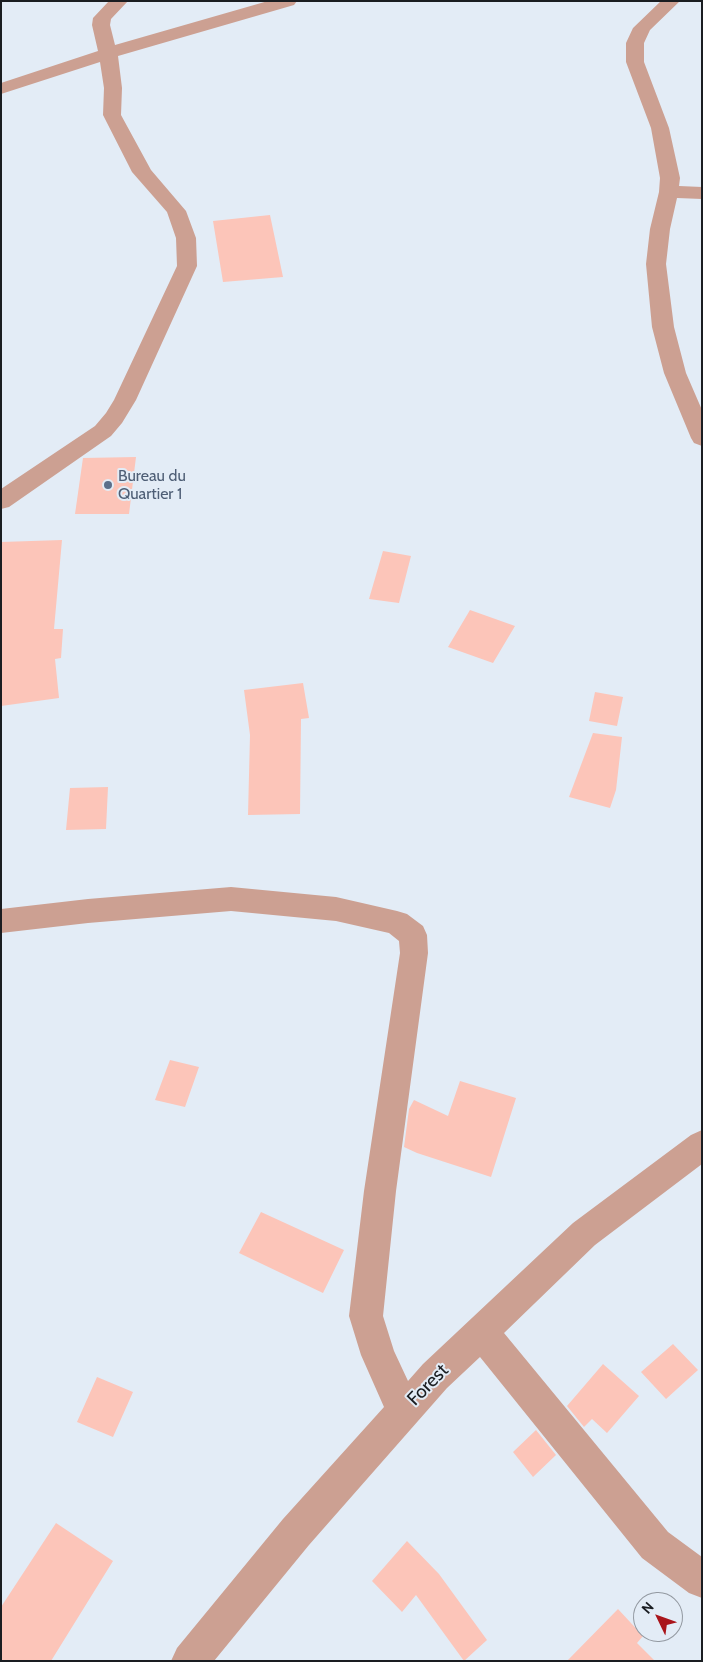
<!DOCTYPE html>
<style>
body{margin:0}
#map{position:relative;width:703px;height:1662px;overflow:hidden;background:#e3ecf6;font-family:Cabin,sans-serif}
canvas{display:block}
.frame{position:absolute;inset:0;border:2px solid #1a1d21;pointer-events:none}
.north{position:absolute;left:633px;top:1592px;width:50px;height:50px;box-sizing:border-box;background:#e3ecf6;border:1px solid #9399a1;border-radius:50%;rotate:312deg;font-size:14px;font-weight:700;line-height:20px;text-align:center;color:#1a1d21}
.north::after{content:'';display:block;margin:auto;width:18px;height:22px;background:#a9151b;clip-path:polygon(50% 0,100% 100%,50% 72%,0 100%)}
</style>
<div id="map">
<canvas width="703" height="1662"></canvas>
<div class="frame"></div>
<div class="north">N</div>
</div>
<script>
const context = document.querySelector('canvas').getContext('2d');
context.lineJoin = 'round';
function paint(path, color) { context.fillStyle = color; context.fill(path, 'evenodd'); }
const shape = rows => new Path2D(rows.map(r => 'M' + r).join(''));
function stroke(path, color, width, dash) { context.strokeStyle = color; context.lineWidth = width; context.lineCap = dash ? 'butt' : 'round'; context.setLineDash(dash || []); context.stroke(path); }
function drawText(font, color, halo, rows, align = 'center') {
  context.font = font + ' Cabin,sans-serif'; context.lineWidth = 4; context.setLineDash([]); context.textBaseline = 'middle'; context.strokeStyle = halo; context.fillStyle = color; for (const [text, x, y, turn = 0] of rows) {
    context.save(); context.translate(x, y); context.rotate((+turn || 0) * Math.PI / 180); context.textAlign = isNaN(turn) ? turn : align; if (halo) context.strokeText(text, 0, 0); context.fillText(text, 0, 0); context.restore();
  }
}
const building = shape([
 [270,215,283,277,223,282,213,221],
 [136,457,129,514,75,514,83,458],
 [62,540,54,629,63,629,61,658,55,659,59,698,1,706,1,542],
 [383,551,411,556,399,603,369,599],
 [470,610,515,626,493,663,448,647],
 [303,683,309,718,301,719,300,814,248,815,250,735,244,690],
 [595,692,623,697,617,726,589,721],
 [593,733,622,737,616,790,610,808,569,797],
 [108,787,106,829,66,830,70,788],
 [170,1060,199,1067,185,1107,155,1100],
 [460,1081,516,1098,491,1177,417,1153,404,1147,409,1109,414,1100,448,1116],
 [261,1212,344,1250,323,1293,239,1253],
 [673,1344,698,1370,666,1399,641,1372],
 [603,1364,639,1396,607,1433,592,1419,584,1427,567,1406],
 [97,1377,133,1392,113,1437,77,1422],
 [536,1430,556,1455,533,1477,513,1452],
 [56,1523,113,1561,51,1661,1,1661,1,1607],
 [407,1541,439,1574,487,1640,464,1661,416,1595,402,1612,372,1581],
 [618,1609,643,1636,637,1643,655,1661,567,1661]
]);
const minor = shape([
 [109,1,128,1,111,19,110,25,115,45,268,1,297,1,294,5,118,56,122,88,121,115,151,170,186,211,196,238,197,266,136,400,122,423,111,436,9,507,1,509,1,489,95,426,106,413,114,400,177,266,176,238,167,212,132,172,103,115,104,88,100,62,1,94,1,83,98,51,92,25,93,18,109,1],
 [661,1,680,1,650,30,644,43,644,62,669,128,680,178,679,186,702,187,702,199,677,198,670,229,666,264,674,327,686,373,702,410,702,446,694,443,691,438,664,373,652,327,646,264,650,229,659,192,660,178,651,128,626,62,626,43,633,28,661,1],
 [231,887,336,897,397,911,407,914,423,926,427,935,428,953,396,1191,383,1316,394,1351,408,1381,423,1364,573,1223,691,1135,702,1130,702,1164,595,1245,504,1333,668,1532,702,1557,702,1598,689,1593,642,1558,480,1357,447,1388,309,1545,214,1661,171,1661,177,1648,283,1519,384,1407,361,1355,349,1316,364,1191,400,953,399,941,389,933,336,921,231,911,88,923,1,933,1,909,88,899,231,887]
]);
const markers = [
 [108,485,5,"#5c6f8a"]
];
const serviceNames = [
 ["Bureau du",118,476],
 ["Quartier 1",118,494]
];
const nearStreetnames = [
 ["Forest",428,1385,-46]
];
paint(building, '#fcc5b9');
paint(minor, '#cca092');
for (const [x, y, r, color] of markers) { const dot = new Path2D(); dot.arc(x, y, r, 0, 2 * Math.PI); context.fillStyle = color; context.fill(dot); stroke(dot, '#e3ecf6', 2); }
drawText('16px', '#4e5e75', '#e3ecf6', serviceNames, 'left');
drawText('19px', '#1a1d21', '#e3ecf6', nearStreetnames);
</script>
